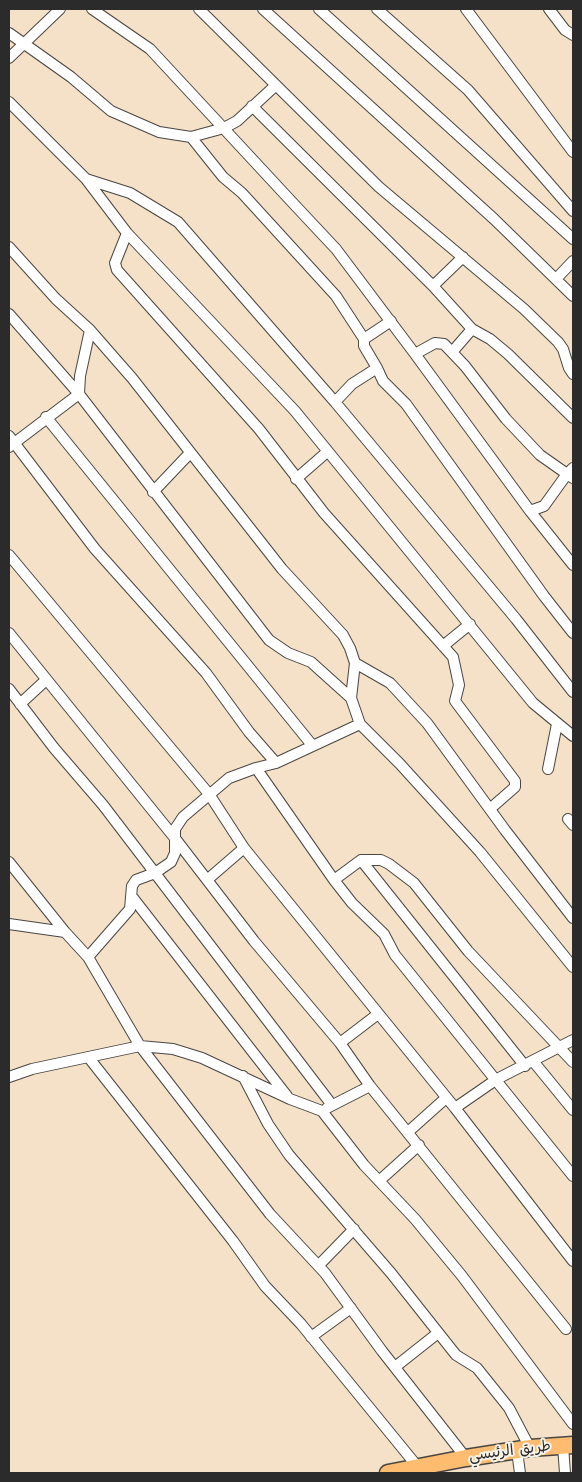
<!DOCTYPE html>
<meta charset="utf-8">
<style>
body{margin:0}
#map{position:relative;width:582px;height:1482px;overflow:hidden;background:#f4e1c7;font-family:"Architects Daughter",sans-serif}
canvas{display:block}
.frame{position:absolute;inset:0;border:10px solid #2b2b2b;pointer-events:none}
</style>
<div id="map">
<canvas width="582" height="1482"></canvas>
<div class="frame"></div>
</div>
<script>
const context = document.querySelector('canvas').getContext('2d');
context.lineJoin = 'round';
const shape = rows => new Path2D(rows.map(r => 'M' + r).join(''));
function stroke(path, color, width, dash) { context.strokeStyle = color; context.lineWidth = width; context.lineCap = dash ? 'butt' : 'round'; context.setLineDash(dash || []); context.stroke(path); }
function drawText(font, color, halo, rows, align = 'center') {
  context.font = font + ' "Architects Daughter","Playpen Sans Arabic",sans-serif'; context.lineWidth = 4; context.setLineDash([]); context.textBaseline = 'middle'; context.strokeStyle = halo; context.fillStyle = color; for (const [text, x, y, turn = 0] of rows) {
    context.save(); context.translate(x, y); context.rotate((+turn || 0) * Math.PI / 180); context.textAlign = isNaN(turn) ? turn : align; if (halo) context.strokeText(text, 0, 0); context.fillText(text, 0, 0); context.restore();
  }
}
const minor = shape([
 [92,9,150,49,291,201,336,249,415,354,435,343,444,344,465,366,506,419,540,455,567,474,573,468],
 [199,9,379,187,524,309,558,342,563,349,569,368,573,374],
 [263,9,494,219,573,296],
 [319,9,573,239],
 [377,9,468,90,573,211],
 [466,9,573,152],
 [549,9,565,30,573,35],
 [9,33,71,77,111,111,159,132,191,137,223,177,242,193,336,296,364,339,364,346,377,368],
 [9,58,60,9],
 [9,102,86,179,127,233,295,411,533,703,573,736],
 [252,106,433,286,472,329],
 [191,137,224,128,237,121,275,86],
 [86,179,130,193,178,222,335,402,352,384,377,368,383,381,406,404,544,596,573,633],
 [127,233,115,263,117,270,259,429,324,513,453,657,459,685,455,701,515,781,515,787,491,808],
 [9,247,56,299,90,330,80,376,79,394,9,447],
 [556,279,573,261],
 [433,286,463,257],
 [9,314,79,394,269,640,288,653,311,662,351,698],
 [90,330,132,378,282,569,343,635,350,648,355,663,351,698,360,724,400,764,480,852,573,967],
 [364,339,391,321],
 [453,351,472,329,490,339,508,354,573,418],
 [415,354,530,511,573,565],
 [335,402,516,619,573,692],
 [46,417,312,745],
 [9,436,95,549,206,673,249,732,276,763],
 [296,479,327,452],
 [153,492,190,453],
 [530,511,544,506,567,474,573,478],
 [9,555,209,794,244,848,455,1108,573,1261],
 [9,633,174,837,254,941,340,1043,370,1086,566,1329],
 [443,646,470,624],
 [355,663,390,683,427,723,505,830,573,918],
 [9,689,54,748,103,805,332,1105],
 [20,704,46,680],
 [256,768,276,763,360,724],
 [548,769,557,724],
 [568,819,573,825],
 [361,860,525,1066],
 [9,862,65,932],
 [207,880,244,848],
 [334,880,361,860,381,860,389,864,414,883,468,951,573,1062],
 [133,898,287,1096],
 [9,924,65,932,88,957,140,1046,173,1049,202,1058,290,1099,322,1111,364,1165,415,1219,462,1276,573,1424],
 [88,957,130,909,132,886,136,880,155,873,171,862,175,853,175,829,183,817,229,778,256,768,334,880,352,903,384,934,395,955,573,1176],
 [340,1043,378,1014],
 [89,1058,233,1241,265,1286,301,1324,417,1466],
 [533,1061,573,1110],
 [243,1076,268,1124,289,1155,391,1273,456,1355,477,1368,509,1408,530,1448],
 [9,1077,32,1069,140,1046,270,1214,325,1273,382,1351,466,1458],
 [327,1108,370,1086],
 [455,1108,497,1079,573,1040],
 [408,1132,446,1098],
 [379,1181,419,1145],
 [319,1265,354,1229],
 [311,1337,351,1308],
 [395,1367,438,1333],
 [563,1446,565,1473],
 [517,1451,520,1473]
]);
const primary = shape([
 [388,1473,466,1458,530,1448,573,1445]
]);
const streetNames = [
 ["طريق الرئيسي",510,1452,-7]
];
stroke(minor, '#494642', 12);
stroke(primary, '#494642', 19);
stroke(minor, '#fff', 10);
stroke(primary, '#fdbc6f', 16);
drawText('15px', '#2b2b2b', '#f7f3e8', streetNames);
</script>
